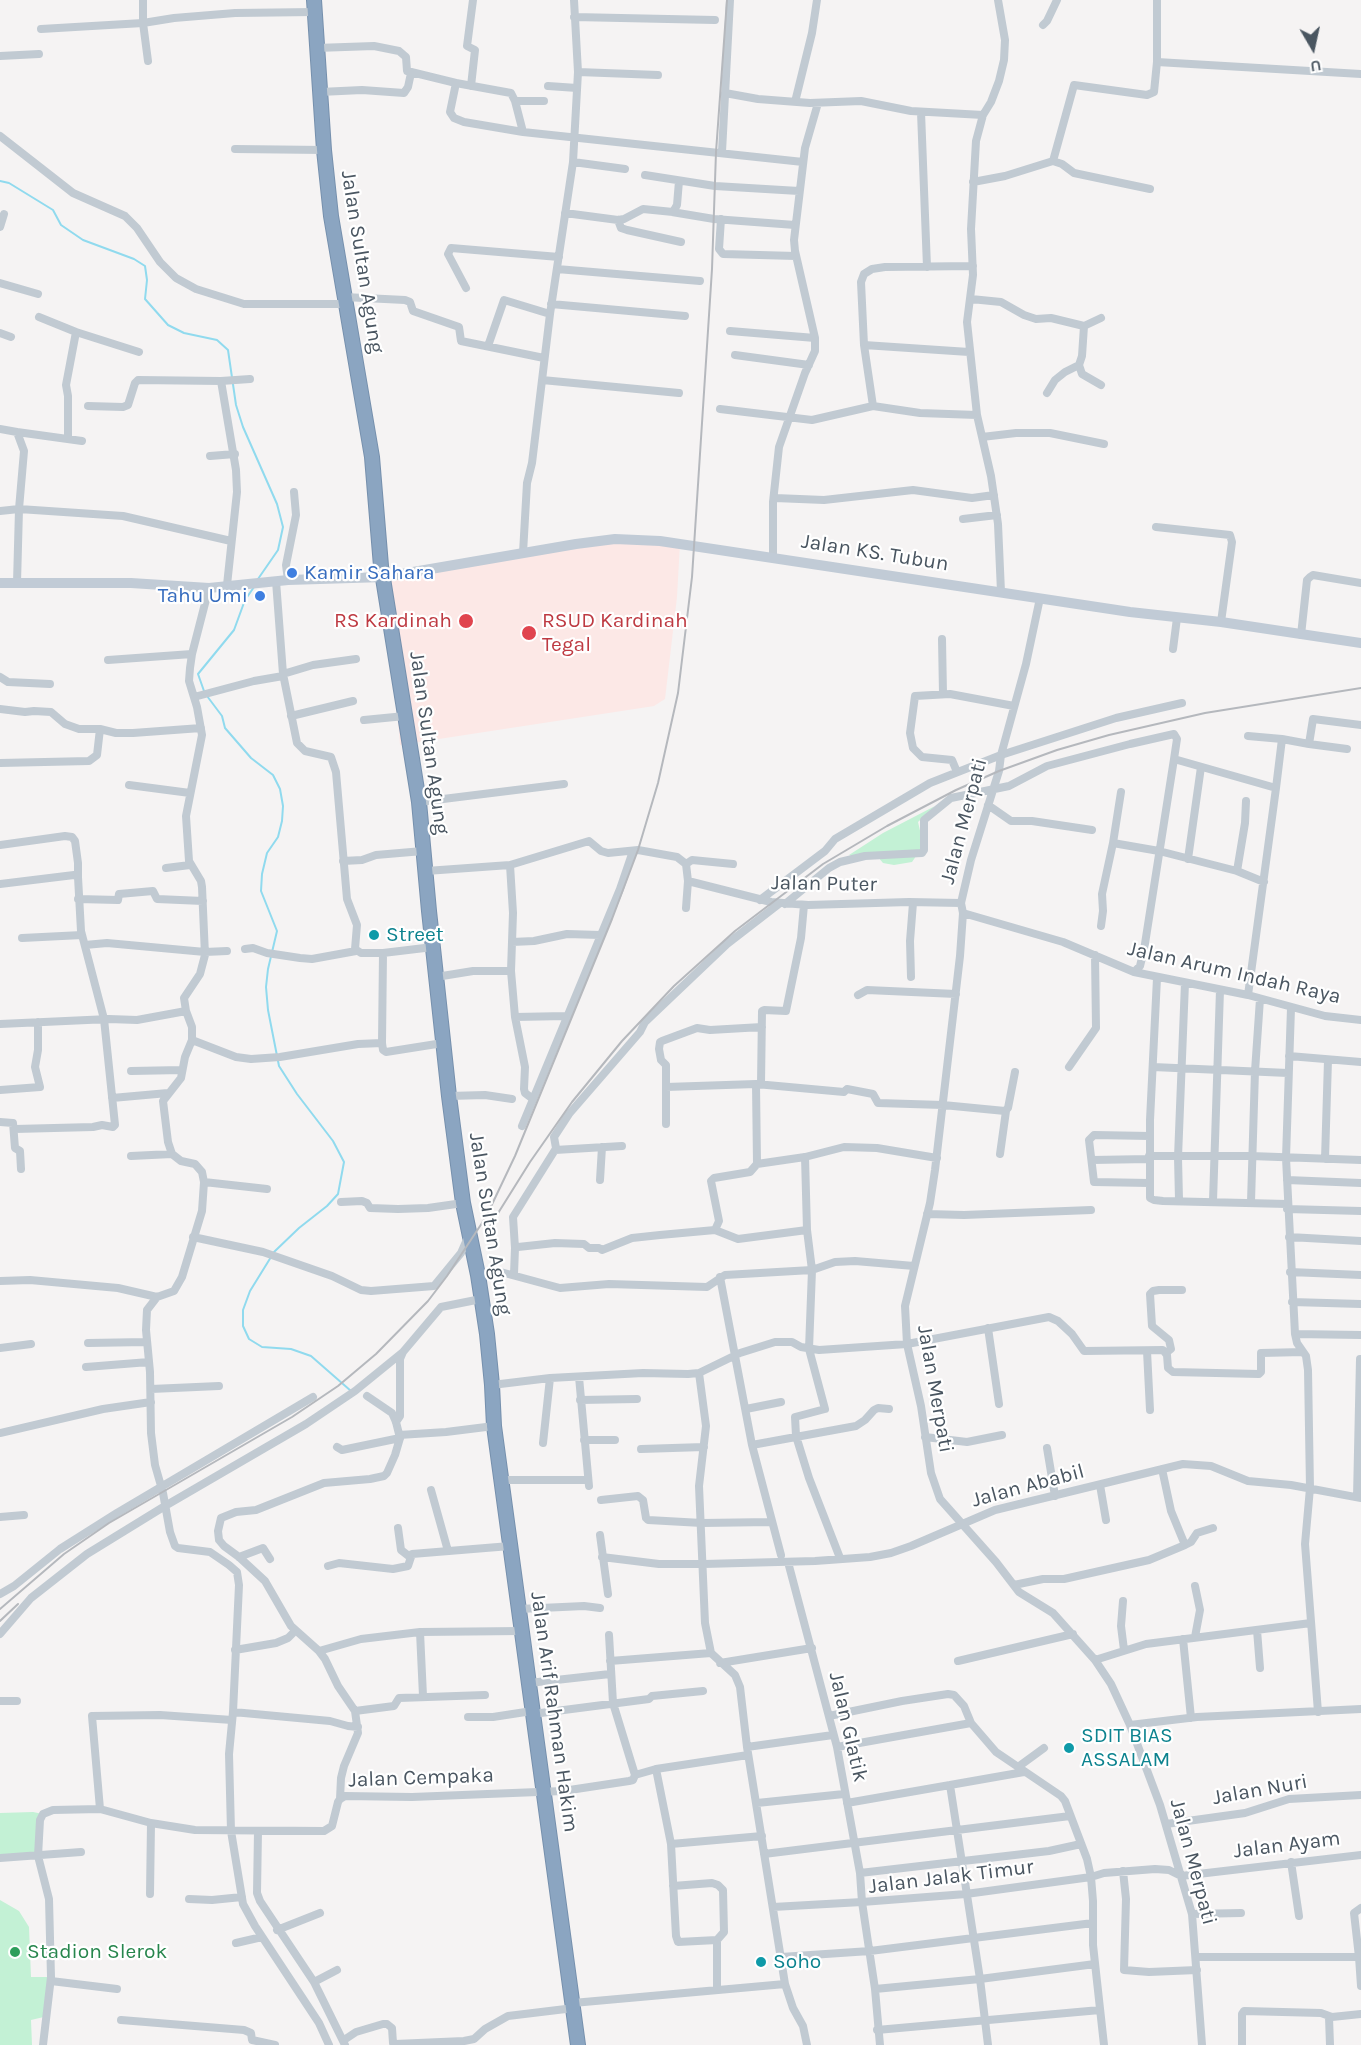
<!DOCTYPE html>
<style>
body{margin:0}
#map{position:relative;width:1361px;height:2045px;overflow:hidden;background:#f5f3f3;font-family:Karla,sans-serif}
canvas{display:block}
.north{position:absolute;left:1283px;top:18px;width:60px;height:60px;-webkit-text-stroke:4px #fff;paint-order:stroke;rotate:171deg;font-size:16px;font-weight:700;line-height:24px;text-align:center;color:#4a5661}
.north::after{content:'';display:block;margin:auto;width:21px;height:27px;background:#4a5661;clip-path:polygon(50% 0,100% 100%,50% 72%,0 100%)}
</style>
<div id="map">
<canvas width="1361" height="2045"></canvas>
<div class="north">U</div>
</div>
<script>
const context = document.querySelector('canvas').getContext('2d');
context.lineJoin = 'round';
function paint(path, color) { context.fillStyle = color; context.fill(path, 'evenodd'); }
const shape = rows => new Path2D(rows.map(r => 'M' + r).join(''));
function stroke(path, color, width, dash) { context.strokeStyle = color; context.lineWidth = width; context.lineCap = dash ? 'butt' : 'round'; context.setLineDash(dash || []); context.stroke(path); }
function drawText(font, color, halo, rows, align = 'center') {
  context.font = font + ' Karla,sans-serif'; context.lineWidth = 4.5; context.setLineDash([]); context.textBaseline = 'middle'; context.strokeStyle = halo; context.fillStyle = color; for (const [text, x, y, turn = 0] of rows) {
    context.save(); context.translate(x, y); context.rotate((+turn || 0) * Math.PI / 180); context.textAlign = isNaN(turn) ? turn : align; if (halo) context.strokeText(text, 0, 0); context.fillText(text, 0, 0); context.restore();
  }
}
const medical = shape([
 [610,541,680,543,677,597,665,699,654,706,400,745,386,577]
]);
const green = shape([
 [935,806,918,822,921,835,921,849,912,862,894,865,883,863,878,857,859,859,849,855,883,833],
 [33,1812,43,1814,38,1856,0,1858,0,1813],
 [0,1900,19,1911,29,1927,31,1977,51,1977,48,2016,31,2020,32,2045,0,2045]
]);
const stream = shape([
 [0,181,9,183,53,210,61,225,83,240,134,259,145,266,147,280,145,299,168,325,184,333,217,340,228,350,236,405,243,427,277,504,283,527,278,550,258,579],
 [204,691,198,674,234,630,245,600,254,587],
 [207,696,222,716,225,728,251,758,273,775,280,789,283,806,282,821,278,837,267,853,262,874,261,891,277,931,268,969,266,987,268,1010,279,1066,297,1094,333,1141,344,1162,338,1194,327,1206,299,1228,274,1252],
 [271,1257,250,1291,243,1310,243,1326,249,1339,262,1347,291,1349,311,1356,351,1391]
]);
const street = shape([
 [143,0,143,23,174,18,235,13,314,12],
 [998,0,1005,40,1004,60,999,81,991,102,983,115,976,141,971,229,973,275,967,322,977,415,991,476,998,524,1001,592],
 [1157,0,1157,62,1361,74],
 [574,17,715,20],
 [1043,25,1047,21,1057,0],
 [41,29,143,23,148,61],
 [316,48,374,46,399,51,406,57,407,71,456,83,450,112,454,118,464,122,523,132,803,162],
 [0,56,39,54],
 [578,72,658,75],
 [456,83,511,93,515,101,523,132],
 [471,86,475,50,467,46,473,0],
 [548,86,577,88],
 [320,92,362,90,404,93,408,87,411,73],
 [725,93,758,99,810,103,861,101,911,111,983,115],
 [515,101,544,101],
 [795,102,812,33,817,0],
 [921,112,927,267],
 [0,136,73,193,125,216,137,228,160,262,176,278,196,289,244,304,345,304],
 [235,149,324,150],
 [722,152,730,0],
 [1053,161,1074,85,1147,95,1154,92,1157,62],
 [573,162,625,169],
 [645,175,715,186,799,191],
 [973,182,1005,176,1053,161,1062,164,1074,173,1150,189],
 [672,212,714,219,795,225],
 [565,213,618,220,624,219,643,209,673,212,677,205,679,181],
 [721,219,719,249,723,254,796,256],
 [618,220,621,228,627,230,681,242],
 [0,227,4,214],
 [557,269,700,281],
 [0,283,38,294],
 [466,288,448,254,451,248,559,257],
 [344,297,405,300,410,302,413,311,459,327,461,341,544,358],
 [971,299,1001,302,1024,315,1036,319,1051,318,1084,326,1082,356,1079,365,1065,372,1055,380,1047,393],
 [551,304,685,316],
 [39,317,76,332],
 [1084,326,1101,318],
 [730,331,815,338],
 [0,333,11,337],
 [864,345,969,352],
 [488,346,504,300,550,314],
 [735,355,809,365],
 [1079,365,1082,374,1101,385],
 [542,380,679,393],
 [221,381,236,470,237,492,227,585],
 [88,406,123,407,128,405,135,383,138,380,221,381,250,379],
 [873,406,864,345,861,282,864,274,872,269,885,267,973,266],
 [720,409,812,420,873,406,920,413,977,415],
 [0,429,17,432,24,451,19,509,17,583],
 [17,432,82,441],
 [982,437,1016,433,1050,433,1104,444],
 [68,439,68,396,66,385,76,332,139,352],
 [210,456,235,454],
 [775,498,824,500,913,490,972,498,994,495],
 [0,511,19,509,123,516,231,541],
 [963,519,997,515],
 [1156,527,1230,535,1232,542,1221,622],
 [523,553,527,483,532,463,550,314,573,162,578,72,574,0],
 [773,557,773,502,779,447,805,373,815,351,815,338,795,251,794,240,805,148,818,103],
 [288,580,286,565,296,515,294,492],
 [276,581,283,674,297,743,305,751,331,757,336,772,347,899,357,925,355,949,361,953,383,953,433,947],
 [1040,598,1026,664,1001,755,999,771,971,860,961,903,963,913,960,956,935,1170,930,1203,905,1306,907,1344,921,1406,931,1473,940,1499,996,1562,1019,1592,1053,1613,1095,1660,1111,1684,1130,1725,1160,1805,1192,1914,1202,2045],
 [1301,635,1307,580,1310,577,1313,575,1361,583],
 [942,639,943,694],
 [1173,649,1177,618],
 [108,660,192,654],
 [283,674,313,665,356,659],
 [0,677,8,682,50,684],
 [194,697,254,681,283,676],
 [0,709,25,712,34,711,51,712,65,724,79,729,100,729],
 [291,716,353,701],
 [364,720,405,716],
 [1248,736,1282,739],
 [1309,744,1347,749],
 [0,763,89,761,97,755,100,729,116,733,133,733,201,728],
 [957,772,952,760,922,757,913,748,910,733,915,696,950,694,1014,706],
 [129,785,190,793],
 [1276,788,1282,739,1309,744,1313,719,1361,725],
 [419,802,564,784],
 [988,805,1011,821,1032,821,1092,830],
 [1113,843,1121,792],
 [0,845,65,836,72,837,75,841,78,863,78,877],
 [1188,859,1201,767],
 [343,861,362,860,376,855,423,851],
 [686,864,692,860,733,864],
 [166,868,190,865],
 [426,871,510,865,589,841,601,851,608,853,638,850,677,857,686,864,688,881,771,902,808,905,909,902,961,903],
 [1237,871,1245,823,1246,801],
 [0,884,74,875,78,877,81,931,104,1019,115,1125,113,1127,102,1125,93,1127,15,1129],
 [78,899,118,900,119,894,153,891,157,899,203,901],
 [760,900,825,851,835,839,930,783,1001,755,1116,718,1182,703],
 [785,904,829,868,840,862,865,856,922,853,924,850,924,820,951,798,1009,786,1047,766,1130,744,1174,734,1177,739,1174,759],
 [686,908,688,881],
 [963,913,1063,942,1134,972,1248,995,1325,1016,1361,1020],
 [1101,926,1103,911,1102,894,1113,843,1159,851,1237,871,1264,882],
 [22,938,82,935],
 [512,942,534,941,567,934,600,935],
 [85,945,107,943,205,952,227,951],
 [245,949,253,948,267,953,300,958,312,959,356,951],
 [511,971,515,1017,525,1067,524,1089,525,1093,533,1099],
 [1134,972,1140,966,1144,950,1174,759,1276,788,1248,995],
 [436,977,473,971,511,971,513,913,510,865],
 [911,977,910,941,913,903],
 [1157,978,1150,1120,1150,1198,1154,1200,1163,1201,1287,1204],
 [858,995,867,990,956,994],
 [1291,1008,1286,1158,1295,1334,1361,1335],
 [515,1017,566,1016],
 [0,1024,109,1019,137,1020,186,1011],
 [762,1027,710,1030,697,1028,662,1041,660,1042,659,1049,661,1060,666,1065,666,1087,756,1084,844,1092,847,1089,873,1094,878,1103,943,1105,1005,1111,1008,1108,1015,1072],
 [192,1040,236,1057,251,1059,280,1057,358,1044,382,1043,383,1050,386,1052,443,1043],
 [382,1043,383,953],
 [1289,1056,1361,1062],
 [1069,1067,1096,1028,1095,955],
 [1153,1067,1288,1073],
 [131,1071,182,1070],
 [756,1084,757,1164],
 [761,1084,762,1011,764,1010,786,1011,801,938,804,905],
 [0,1090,40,1087,35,1067,38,1050,38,1022],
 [449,1096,485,1095,512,1099],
 [112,1098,168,1093],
 [0,1122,13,1123,15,1148,20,1151,21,1169],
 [666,1124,666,1087],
 [522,1126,620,889,633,851],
 [556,1148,554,1137,569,1114,640,1032,645,1022,727,944,780,903],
 [1000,1154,1006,1111],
 [131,1156,172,1154],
 [1149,1156,1251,1156,1361,1160],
 [805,1157,807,1230,812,1270,809,1349,825,1409,795,1417,796,1436,809,1478,840,1558],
 [1325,1159,1328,1060],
 [1092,1160,1149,1159],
 [600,1180,602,1147],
 [1287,1180,1361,1183],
 [204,1182,267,1189],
 [1149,1183,1094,1182,1089,1140,1094,1135,1150,1136],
 [1179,1200,1178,1157,1185,983],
 [1213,1201,1220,990],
 [341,1202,362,1201,367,1203,370,1208,398,1209,428,1208,463,1203],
 [1251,1202,1255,1071,1260,999],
 [1287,1209,1361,1211],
 [927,1214,964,1215,1091,1210],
 [715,1230,719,1221,711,1181,714,1178,750,1172,757,1164,805,1157,844,1147,877,1148,937,1158],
 [193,1237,263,1252,332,1276,361,1290,371,1291,434,1286,461,1253,468,1237],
 [1289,1237,1361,1241],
 [515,1248,513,1217,555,1150,622,1146],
 [1290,1272,1361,1275],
 [514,1274,515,1248,518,1247,555,1243,584,1244,589,1248,599,1248,602,1250,632,1238,660,1235,715,1230,738,1239,807,1230],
 [478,1275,497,1271,560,1288,609,1284,707,1287,725,1275,812,1270,835,1262,855,1261,914,1266],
 [720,1277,752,1445,781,1555],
 [0,1281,30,1280,118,1288,157,1297,174,1291,182,1277,202,1211,204,1182,202,1172,195,1164,181,1161,172,1154,168,1142,163,1101,181,1078,185,1057,192,1040,192,1027,186,1011,184,998,200,974,205,955,202,887,201,881,189,861,186,816,202,735,197,707,189,681,190,668,192,654,209,588],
 [157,1297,147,1310,146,1330,150,1372,151,1433,155,1465,163,1493,170,1532,175,1546,178,1548,210,1552,229,1565,237,1572,239,1585,233,1712,229,1754,231,1831,243,1904,255,1926,319,2023,329,2045],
 [1292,1302,1361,1304],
 [988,1328,999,1404],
 [1295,1334,1297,1343,1306,1356,1308,1370,1310,1488,1305,1544,1318,1712],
 [88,1343,146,1342],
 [0,1348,31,1344],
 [1147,1351,1150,1410],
 [1166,1353,1171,1349,1169,1340,1152,1326,1150,1294,1153,1291,1159,1290,1182,1290],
 [86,1367,149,1362],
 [579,1377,589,1486],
 [492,1385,550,1378,643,1373,688,1374,699,1373,740,1353,775,1342,792,1342,801,1347,819,1350,907,1344,1049,1317,1058,1321,1072,1334,1084,1351,1163,1350,1167,1355,1168,1368,1173,1372,1259,1374,1261,1372,1261,1353,1303,1352],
 [151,1389,219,1386],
 [580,1400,637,1399],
 [746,1409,781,1402],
 [396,1422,400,1416,400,1359,403,1352,441,1307,481,1299],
 [0,1433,103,1409,151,1402],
 [399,1435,446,1432,494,1426],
 [925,1437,967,1442,1002,1435],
 [584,1440,615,1440],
 [543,1443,550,1378],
 [752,1445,856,1426,865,1420,874,1410,878,1408,889,1409],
 [337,1447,342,1450,400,1438],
 [1047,1448,1055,1496],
 [641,1449,704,1447],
 [502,1480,588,1480],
 [1100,1485,1106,1520],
 [431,1490,448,1551],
 [1357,1497,1360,1359],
 [601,1500,638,1496,643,1500,646,1518,648,1520,702,1523,771,1522],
 [0,1517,24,1515],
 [398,1528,401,1550,410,1557],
 [600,1535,608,1594],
 [1185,1545,1191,1542,1197,1533,1213,1528],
 [239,1557,263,1548,270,1559],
 [602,1557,659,1564,704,1564,815,1561,870,1557,891,1553,911,1546,995,1510,1183,1464,1211,1466,1248,1481,1291,1485,1361,1498],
 [328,1566,339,1563,393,1569,408,1566,412,1554,510,1546],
 [1014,1585,1043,1579,1064,1579,1149,1560,1185,1545,1171,1511,1162,1469],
 [1195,1586,1200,1610,1195,1637],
 [0,1594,14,1586,60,1549,117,1513,313,1397],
 [1123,1601,1121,1626,1124,1650],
 [519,1609,584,1606,600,1608],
 [1257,1630,1260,1668],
 [420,1632,423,1696],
 [0,1634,31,1598,87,1554,165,1506,306,1424,355,1391,403,1352],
 [609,1635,613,1703,635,1775],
 [1183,1639,1191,1718],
 [235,1650,276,1643,288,1638,295,1631],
 [319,1651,361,1639,420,1632,521,1631],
 [1095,1660,1146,1644,1311,1623],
 [610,1661,711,1653],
 [958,1661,1073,1634],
 [720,1663,812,1648],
 [529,1683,610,1674],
 [0,1701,17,1701],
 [355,1711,394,1706,399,1698,485,1695],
 [233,1712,330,1721,348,1726,358,1727],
 [533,1714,649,1699,652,1696,703,1691],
 [829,1716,902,1701,948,1694,954,1695,964,1706,971,1723,996,1752,1061,1796,1065,1801,1087,1859,1091,1877,1093,1901,1093,1945,1104,2045],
 [468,1717,493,1717,532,1711],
 [1130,1725,1197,1717,1361,1709],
 [747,1747,833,1735],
 [837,1747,971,1723],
 [1018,1767,1044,1748],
 [656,1769,671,1844,676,1936,678,1942,717,1940,717,1990],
 [950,1785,1024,1772],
 [340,1799,341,1778,344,1766,358,1733,355,1711,338,1686,325,1659,319,1651,291,1626,265,1581,239,1557,224,1546,219,1540,218,1531,221,1518,236,1512,256,1510,324,1483,370,1479,384,1476,387,1473,395,1455,400,1438,396,1422,392,1413,367,1396],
 [757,1803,844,1794],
 [847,1803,950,1785,980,1979,988,2045],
 [100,1809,92,1716,160,1715,232,1720],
 [1166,1824,1245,1813,1289,1799,1361,1795],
 [258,1831,257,1893,260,1901,314,1982,345,2045],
 [671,1844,762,1836],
 [764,1854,1070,1816],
 [0,1858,81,1852],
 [1291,1862,1299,1916],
 [1123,1871,1126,1899,1124,1970,1149,1972,1197,1970],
 [860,1873,1049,1851,1081,1844],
 [673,1886,712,1883,718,1885,723,1890,724,1932,717,1940],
 [150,1894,151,1823],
 [189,1899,212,1900,242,1897],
 [773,1907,862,1902,860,1873,837,1747,788,1562],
 [1192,1914,1241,1913],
 [277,1930,320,1913],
 [236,1943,262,1937],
 [781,1957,870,1951,1093,1923],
 [1196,1957,1359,1957,1361,1986],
 [1359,1957,1354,1913,1361,1908],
 [51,1981,117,1989],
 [314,1982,337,1970],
 [785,1984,793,2008,803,2026,807,2045],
 [875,1989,980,1979,1095,1964],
 [573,2003,785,1984,747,1747,740,1687,735,1675,711,1653,705,1623,699,1486,706,1426,699,1373],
 [1329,2017,1330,2045],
 [121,2020,244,2030,251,2033,252,2040,275,2045],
 [877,2030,1100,2010],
 [344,2040,356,2032,383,2024,387,2024,392,2028,393,2043,395,2044,464,2041,474,2039,485,2029,508,2016,574,2008],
 [43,2045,51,1977,49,1899,38,1856,40,1820,43,1814,53,1810,100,1809,151,1823,195,1830,324,1831,332,1826,338,1802,340,1799,345,1796,412,1797,563,1791,629,1781,633,1780,635,1775,656,1769,748,1755],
 [880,2045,875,1989,862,1902,966,1894,1091,1877,1104,1873,1155,1869,1169,1870,1181,1876,1361,1855],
 [1242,2045,1242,2014,1244,2011,1321,2013,1332,2017,1361,2014]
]);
const secondary = shape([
 [0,583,131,583,209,588,288,580,384,577,576,544,615,539,660,541,1130,612,1221,622,1361,643]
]);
const highway = shape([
 [314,0,324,150,331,216,372,457,381,566,419,802,429,911,449,1096,463,1203,478,1275,487,1334,492,1385,494,1426,578,2045]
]);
const rail = shape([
 [490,1226,530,1162,572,1102,622,1041,674,986,735,931,823,864,887,826,956,790,999,771,1057,750,1109,735,1205,713,1361,688],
 [0,1609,64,1554,109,1523,292,1417,338,1386,376,1354,428,1301,447,1276,486,1217,515,1156,612,919,638,850,658,783,678,693,692,577,712,269,716,152,727,0],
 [0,1621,18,1604]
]);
const markers = [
 [292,573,6,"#3f7fe0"],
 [260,596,6,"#3f7fe0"],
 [466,621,8,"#e0444e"],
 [529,633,8,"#e0444e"],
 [374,935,6,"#0f9aa8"],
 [1069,1748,6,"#0f9aa8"],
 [15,1952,6,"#2e9e5b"],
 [761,1962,6,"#0f9aa8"]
];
const streetNames = [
 ["Jalan Sultan Agung",362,262,81],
 ["Jalan KS. Tubun",875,553,9],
 ["Jalan Sultan Agung",429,743,82],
 ["Jalan Merpati",964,821,-75],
 ["Jalan Puter",824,884,1],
 ["Jalan Arum Indah Raya",1234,973,13],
 ["Jalan Sultan Agung",490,1224,81],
 ["Jalan Merpati",935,1389,80],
 ["Jalan Ababil",1028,1486,-15],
 ["Jalan Arif Rahman Hakim",554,1712,82],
 ["Jalan Glatik",848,1727,77],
 ["Jalan Cempaka",421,1778,-2],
 ["Jalan Nuri",1260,1790,-10],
 ["Jalan Ayam",1287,1845,-7],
 ["Jalan Merpati",1193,1862,75],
 ["Jalan Jalak Timur",951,1877,-7]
];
const shopNames = [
 ["Kamir Sahara",304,573],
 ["Tahu Umi",248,596,"right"]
];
const healthNames = [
 ["RS Kardinah",452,621],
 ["RSUD Kardinah",542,621,"left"],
 ["Tegal",542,645,"left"]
];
const cultureNames = [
 ["Street",386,935],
 ["SDIT BIAS",1081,1736],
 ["ASSALAM",1081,1760],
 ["Soho",773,1962]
];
const leisureNames = [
 ["Stadion Slerok",27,1952]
];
paint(medical, '#fce8e6');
paint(green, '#c3f1d5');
stroke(stream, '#90daee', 2);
stroke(highway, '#7690ad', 16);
stroke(street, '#c1cad2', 8);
stroke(secondary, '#c1cbd6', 10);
stroke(highway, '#8ba5c1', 14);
stroke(rail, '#b5b8bd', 2);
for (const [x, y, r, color] of markers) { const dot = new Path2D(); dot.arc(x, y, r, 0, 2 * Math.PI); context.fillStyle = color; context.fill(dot); stroke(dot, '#fff', 2); }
drawText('21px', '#4a5661', '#fff', streetNames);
drawText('21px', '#366cbe', '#fff', shopNames, 'left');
drawText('21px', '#be3a42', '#fff', healthNames, 'right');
drawText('21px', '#0d838f', '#fff', cultureNames, 'left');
drawText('21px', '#27864d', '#fff', leisureNames, 'left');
</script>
